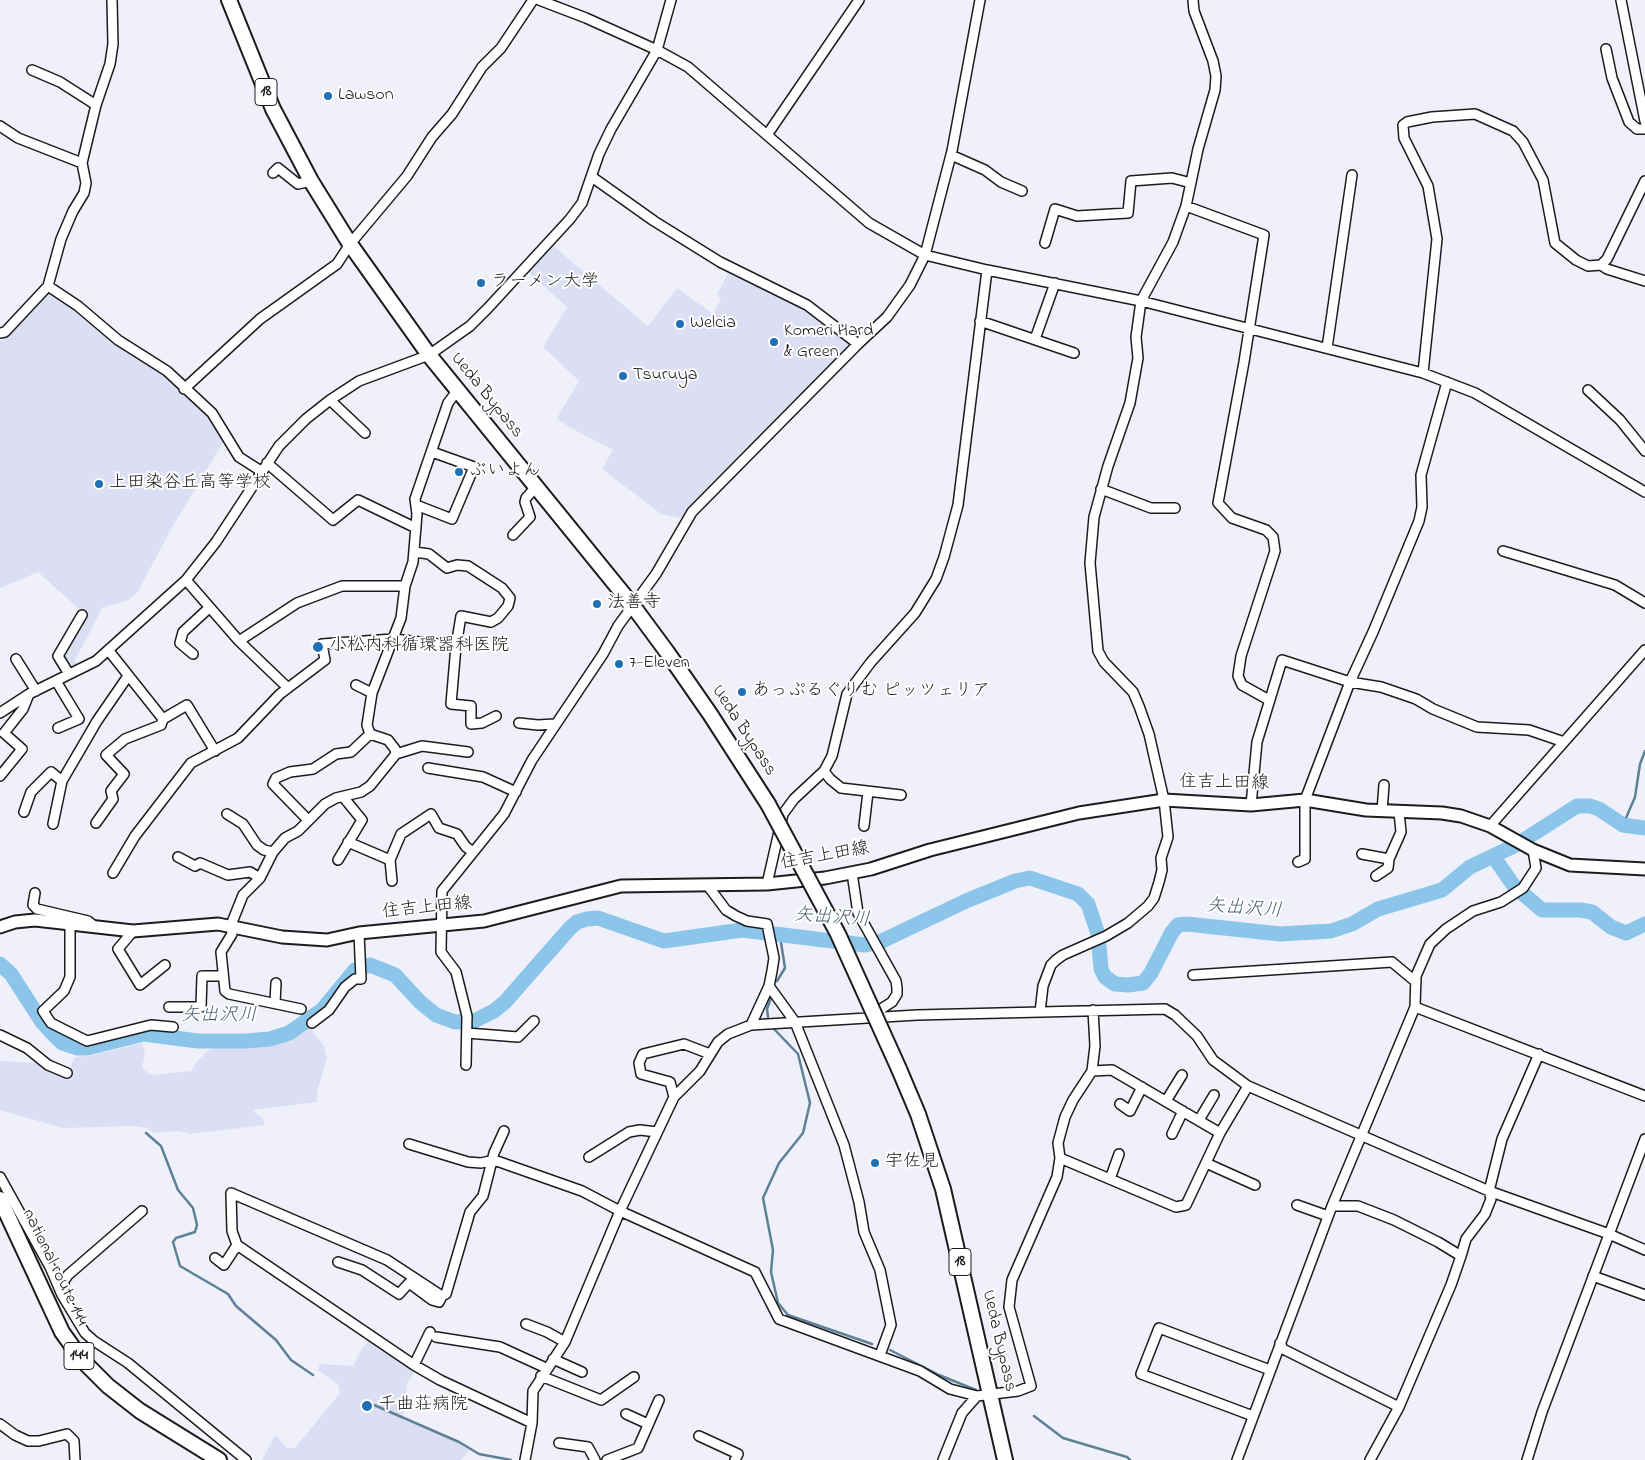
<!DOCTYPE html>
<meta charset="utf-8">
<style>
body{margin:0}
canvas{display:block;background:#eff0fa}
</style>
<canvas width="1645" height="1460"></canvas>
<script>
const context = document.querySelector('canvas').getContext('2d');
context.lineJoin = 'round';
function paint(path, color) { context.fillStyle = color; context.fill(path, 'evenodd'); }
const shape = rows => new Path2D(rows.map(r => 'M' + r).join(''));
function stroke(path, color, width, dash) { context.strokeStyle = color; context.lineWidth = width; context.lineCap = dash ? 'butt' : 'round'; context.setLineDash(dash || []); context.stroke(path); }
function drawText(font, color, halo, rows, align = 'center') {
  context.font = font + ' "Indie Flower","Klee One",sans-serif'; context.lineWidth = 4; context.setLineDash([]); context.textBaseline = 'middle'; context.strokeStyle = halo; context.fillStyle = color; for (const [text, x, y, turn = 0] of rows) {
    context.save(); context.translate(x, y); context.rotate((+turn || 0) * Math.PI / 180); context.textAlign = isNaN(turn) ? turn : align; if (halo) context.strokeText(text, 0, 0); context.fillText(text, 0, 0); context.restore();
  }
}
const built = shape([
 [552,245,648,326,677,288,713,314,721,299,717,294,729,272,803,306,851,343,794,406,681,518,661,514,602,469,613,450,569,427,557,418,579,381,543,347,567,307,528,272],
 [47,292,74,307,166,374,201,406,217,425,224,441,173,526,137,593,127,601,103,607,75,660,77,665,69,669,63,659,64,654,86,615,38,572,0,588,0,341,2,341],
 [308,1025,324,1046,327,1058,317,1092,317,1102,252,1110,263,1119,265,1125,190,1134,179,1131,155,1133,147,1128,134,1126,63,1128,0,1110,0,1061,39,1063,67,1075,75,1057,87,1056,142,1043,145,1053,142,1068,151,1075,192,1071,196,1062,211,1048,272,1042,290,1037],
 [371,1339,416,1370,407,1383,403,1420,459,1442,469,1451,461,1460,262,1460,275,1435,287,1448,295,1448,340,1393,338,1384,318,1370,320,1364,353,1366,362,1348]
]);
const stream = shape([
 [1623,825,1635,797,1640,764,1645,751],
 [777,981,785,968,780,936],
 [768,1017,767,1009,771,998],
 [774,1029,798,1054,810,1103,803,1133,779,1163,763,1198,773,1250,771,1272,778,1303,788,1315,872,1344],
 [146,1133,161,1146,178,1190,193,1208,197,1225,195,1232,176,1238,173,1242,180,1266,228,1294,236,1306,276,1340,291,1360,313,1375],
 [890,1350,939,1375,976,1390],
 [374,1405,459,1442,479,1454,511,1460],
 [1034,1416,1063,1438,1127,1457,1130,1460]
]);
const river = shape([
 [1493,856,1514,886,1542,910,1580,910,1592,912,1611,927,1626,933,1645,924],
 [0,964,11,974,42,1022,52,1033,62,1043,77,1048,87,1048,144,1034,198,1041,246,1041,270,1039,289,1033,322,1010,355,970,370,965,395,975,420,1002,436,1015,455,1022,474,1021,494,1011,505,1002,570,928,577,922,587,919,598,918,664,941,742,930,865,945,882,941,966,901,1015,881,1030,878,1078,894,1088,904,1098,934,1101,969,1105,977,1115,984,1128,985,1143,983,1151,973,1172,932,1178,925,1187,924,1280,934,1331,931,1352,924,1378,909,1442,890,1470,867,1516,845,1577,806,1590,806,1599,809,1623,825,1645,828]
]);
const minor = shape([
 [539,0,586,18,657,50,688,67,869,223,925,255,987,270,1141,301,1423,373,1475,393,1645,492],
 [1621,0,1645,121],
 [1606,49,1612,78,1629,122,1637,129,1645,129],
 [32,70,60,82,96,105],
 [0,126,18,138,82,163],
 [767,135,859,0],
 [951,155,985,170,1001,182,1022,191],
 [273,173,278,168,298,184,311,181],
 [592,177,654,221,720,262,807,305,858,344],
 [1186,206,1264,235,1244,362,1218,503,1232,518,1266,530,1273,537,1275,551,1241,656,1238,676,1242,685,1269,700],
 [1045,243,1055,209,1077,216,1128,213,1131,181,1172,178,1191,183],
 [1601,265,1607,269,1645,281],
 [48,286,78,306,118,340,167,371,212,413,239,457,261,471],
 [980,321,1074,353],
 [0,333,5,332,48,286,61,239,73,211,84,193,86,183,82,163,96,105,110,64,113,44,112,0],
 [1035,339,1055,283],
 [1327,348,1352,175],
 [1423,373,1437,239,1428,186,1404,138,1403,125,1407,122,1432,117,1475,114,1513,131,1523,142,1543,180,1555,243,1576,260,1588,266,1601,265,1607,259,1645,181],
 [184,389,260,319,337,264,350,244,407,176,432,137,452,114,482,67,501,48,533,0],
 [1588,390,1620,420,1645,451],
 [330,400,365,433],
 [267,463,333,520,358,500,416,528],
 [1101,489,1151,508,1175,508],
 [416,505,452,519,474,467,432,452],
 [513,535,530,517,525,502,526,498,535,488],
 [1503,551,1615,585,1645,603],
 [415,552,429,554,447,568,457,565,468,566,502,588,510,598,508,606,498,618,491,622,461,616,456,646,451,704,471,706,471,724,482,723,496,716],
 [186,580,239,641,288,688],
 [239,641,297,603,342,586,405,586],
 [109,651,163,719],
 [193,654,180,643,183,632,209,608],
 [16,659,36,691],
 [69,674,58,656,82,615],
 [56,681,79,719,58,728],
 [356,685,372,693],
 [0,713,29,694,96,661,186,580,216,542,279,446,306,419,330,400,359,381,429,355,470,326,488,308,570,219,582,203,599,154,611,129,657,50,671,0],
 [519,723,538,725,554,724],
 [370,734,388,740,395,749,396,754],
 [428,768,483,777,516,792],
 [824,771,830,779,841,788,901,795],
 [0,776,22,749,4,733,23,709,29,694],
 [1251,805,1257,742,1282,660,1350,682,1381,687,1416,699,1433,709,1477,727,1529,730,1564,742],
 [1382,811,1384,785],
 [24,812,31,792,51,772,62,781,97,721,128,676],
 [227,814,243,824,257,845,264,850,273,852],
 [308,820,273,784,276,778,290,772,313,769,336,754,351,752,370,734,367,725,372,693,401,618,405,586,413,562,417,514,415,499,448,403,457,391],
 [96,823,113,799,111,791,124,774,106,755,125,739,161,725,163,719,187,705,215,751],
 [53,824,62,781],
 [864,826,868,792],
 [1490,826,1645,650],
 [348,842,390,860,401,834,431,814,439,828,457,834,466,847,472,851],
 [1362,854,1389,859,1401,832,1399,812],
 [178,857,195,866,200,863,228,875,250,872,260,878],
 [338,860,362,820,344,798],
 [390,860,392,881],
 [1298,862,1305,859,1305,800,1350,682,1373,632,1419,521,1422,507,1421,475,1447,382],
 [113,873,135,836,191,763,238,738,280,694,325,660,322,644,393,639,456,646],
 [852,873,858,913,896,981,897,988,897,994,892,1002,870,1016],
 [1376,876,1388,868,1389,859],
 [767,884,783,814,794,799,824,771,832,756,847,694,871,662,915,613,936,579,944,557,958,505,987,270],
 [708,886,726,910,736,916,747,921,767,924,774,958,772,971,769,986,751,1025],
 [35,893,33,905,37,909,88,921,93,925],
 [70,923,70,977,64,991,43,1011,51,1023,87,1041,151,1025,173,1027],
 [133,931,118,949,140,985,165,965],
 [1193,975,1392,962,1416,982],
 [769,986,795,1022,844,1145,859,1202,864,1232,880,1270,891,1325,880,1355],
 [275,1003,276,983],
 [169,1007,201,1007,202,976,222,976],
 [1415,1007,1645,1096],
 [301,1009,229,994,225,991,221,952,232,934,231,925,243,895,260,878,273,852,285,838,298,831,325,804,336,798,361,792,370,786,396,754,422,746,468,752],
 [1040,1012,1043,986,1051,965,1056,960,1063,955,1106,936,1128,923,1148,906,1154,898,1159,882,1162,870,1161,858,1168,837,1164,800,1149,734,1139,706,1133,692,1104,662,1098,651,1090,563,1094,517,1108,466,1130,403,1138,358,1136,337,1141,301,1173,242,1186,206,1198,149,1215,90,1216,76,1213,61,1194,11,1193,0],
 [312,1023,329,1010,345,987,355,979,361,979,359,933],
 [467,1033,518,1037,534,1021],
 [0,1035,27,1048,48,1065,67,1073],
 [466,1065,467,1016,456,972,441,952,442,891,504,814,532,760,603,654,618,626,656,574,692,512,858,344,887,317,910,285,925,255,952,151,980,0],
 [1092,1071,1112,1070,1220,1133],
 [674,1097,670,1082,641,1074,639,1063,643,1054,684,1044,710,1054],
 [1166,1101,1182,1075],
 [1120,1104,1130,1111,1142,1087],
 [1199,1120,1214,1095],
 [504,1131,494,1153,483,1196,470,1212,446,1294,442,1296,387,1260,231,1193,232,1231,237,1245,414,1365,440,1380,532,1423],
 [1172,1134,1183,1111],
 [409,1144,468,1162,481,1163,494,1160,582,1191,620,1211,755,1272,779,1319,920,1371,950,1389,977,1396,1018,1391,1031,1386,1009,1307,1012,1280,1057,1177,1060,1158,1058,1143,1065,1117,1073,1100,1092,1071,1095,1046,1093,1010],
 [589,1157,629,1132,640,1130,657,1132],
 [1060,1158,1176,1207,1186,1205,1220,1133,1248,1086],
 [1206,1163,1255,1185],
 [0,1177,50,1267,62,1295,85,1333,94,1341,128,1363,246,1460],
 [1110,1179,1119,1154],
 [1297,1205,1328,1216],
 [1332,1206,1358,1206,1394,1220,1438,1242,1461,1256,1451,1285,1399,1407,1370,1460],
 [1461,1256,1466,1239,1485,1214,1491,1199,1489,1191,1502,1139,1539,1054],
 [215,1258,224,1265,237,1245],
 [338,1262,362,1270,399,1294,409,1283,432,1300,439,1302,442,1296],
 [1593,1276,1645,1295],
 [64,1295,64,1281,68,1275,142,1211],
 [526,1324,547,1332,565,1342],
 [436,1337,500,1347,546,1368],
 [1280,1343,1283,1349,1399,1407],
 [553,1359,582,1372],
 [414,1365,430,1332],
 [541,1376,601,1400,634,1377],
 [626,1414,648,1424],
 [1253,1416,1141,1374,1159,1328,1270,1370],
 [0,1424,15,1435,28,1441,39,1441,67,1434,74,1441,75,1460],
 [699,1436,738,1454,735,1460],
 [559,1443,588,1447,595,1460],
 [525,1460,532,1423,533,1391,565,1342,620,1211,674,1097,700,1071,718,1042,728,1034,751,1025,917,1015,1165,1009,1175,1015,1197,1036,1213,1060,1248,1086,1489,1191,1609,1234,1645,1250],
 [607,1460,638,1448,659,1400],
 [943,1460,962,1413,977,1396],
 [1237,1460,1332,1206,1415,1007,1416,976,1430,944,1446,929,1473,911,1501,902,1523,888,1536,868,1533,850],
 [1527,1460,1542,1412,1645,1139]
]);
const major = shape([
 [0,927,15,922,35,920,133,931,218,924,282,937,327,940,359,933,484,921,621,886,767,884,825,878,871,869,930,850,1079,813,1164,800,1251,805,1305,800,1366,810,1442,813,1461,816,1490,826,1533,850,1570,865,1645,869]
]);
const highway = shape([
 [229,0,273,109,311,181,350,244,429,355,633,606,667,652,710,714,768,804],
 [899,1069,918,1114,943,1189,1005,1460],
 [0,1199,62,1332,82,1360,108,1386,140,1411,219,1460]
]);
const highwayBridge = shape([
 [768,804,838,934,899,1069]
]);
const markers = [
 [328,96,5,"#1f6fb2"],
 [481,283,5,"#1f6fb2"],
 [680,324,5,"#1f6fb2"],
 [774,342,5,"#1f6fb2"],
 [623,376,5,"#1f6fb2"],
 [459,472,5,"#1f6fb2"],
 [99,484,5,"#1f6fb2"],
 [597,604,5,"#1f6fb2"],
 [318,647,6,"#1f6fb2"],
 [619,664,5,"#1f6fb2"],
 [742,692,5,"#1f6fb2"],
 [875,1163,5,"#1f6fb2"],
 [367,1406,6,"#1f6fb2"]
];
const shields = [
 [266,92,22],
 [960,1262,22],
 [79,1356,30]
];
const shieldNames = [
 ["18",266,92],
 ["18",960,1262],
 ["144",79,1356]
];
const poiNames = [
 ["Lawson",338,96],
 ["ラーメン大学",491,283],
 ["Welcia",690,324],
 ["Komeri Hard",784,332],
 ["& Green",784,353],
 ["Tsuruya",633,376],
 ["ぶいよん",469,472],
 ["上田染谷丘高等学校",109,484],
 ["法善寺",607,604],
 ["小松内科循環器科医院",329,647],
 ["7-Eleven",629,664],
 ["あっぷるぐりむ ピッツェリア",752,692],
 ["宇佐見",885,1163],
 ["千曲荘病院",378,1406]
];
const streetNames = [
 ["Ueda Bypass",486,396,51],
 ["Ueda Bypass",743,731,57],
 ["住吉上田線",1224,784,1],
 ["住吉上田線",825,857,-10],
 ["住吉上田線",427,909,-6],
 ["national route 144",54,1268,64],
 ["Ueda Bypass",998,1341,77]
];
const waterNames = [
 ["矢出沢川",1244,910,4],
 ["矢出沢川",832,919,4],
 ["矢出沢川",219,1017]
];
paint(built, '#dcdff4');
stroke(stream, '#5f8198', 2.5);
stroke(river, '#8bc5ea', 15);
stroke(minor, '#1c1c1c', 12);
stroke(major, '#1c1c1c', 15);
stroke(highway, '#1c1c1c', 18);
stroke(minor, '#fff', 9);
stroke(major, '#fff', 11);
stroke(highway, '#fff', 14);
stroke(highwayBridge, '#1c1c1c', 18, []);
stroke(highwayBridge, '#fff', 14);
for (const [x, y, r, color] of markers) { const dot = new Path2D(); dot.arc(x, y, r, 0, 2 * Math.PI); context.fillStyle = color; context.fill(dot); stroke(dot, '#fff', 2); }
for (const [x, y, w] of shields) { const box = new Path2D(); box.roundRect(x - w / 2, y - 13.5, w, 27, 4); context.fillStyle = '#fff'; context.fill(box); stroke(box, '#1c1c1c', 1); }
drawText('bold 16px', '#1c1c1c', null, shieldNames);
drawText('18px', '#1c1c1c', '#fff', poiNames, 'left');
drawText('18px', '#1c1c1c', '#fff', streetNames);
drawText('italic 19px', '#48606e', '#fff', waterNames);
</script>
